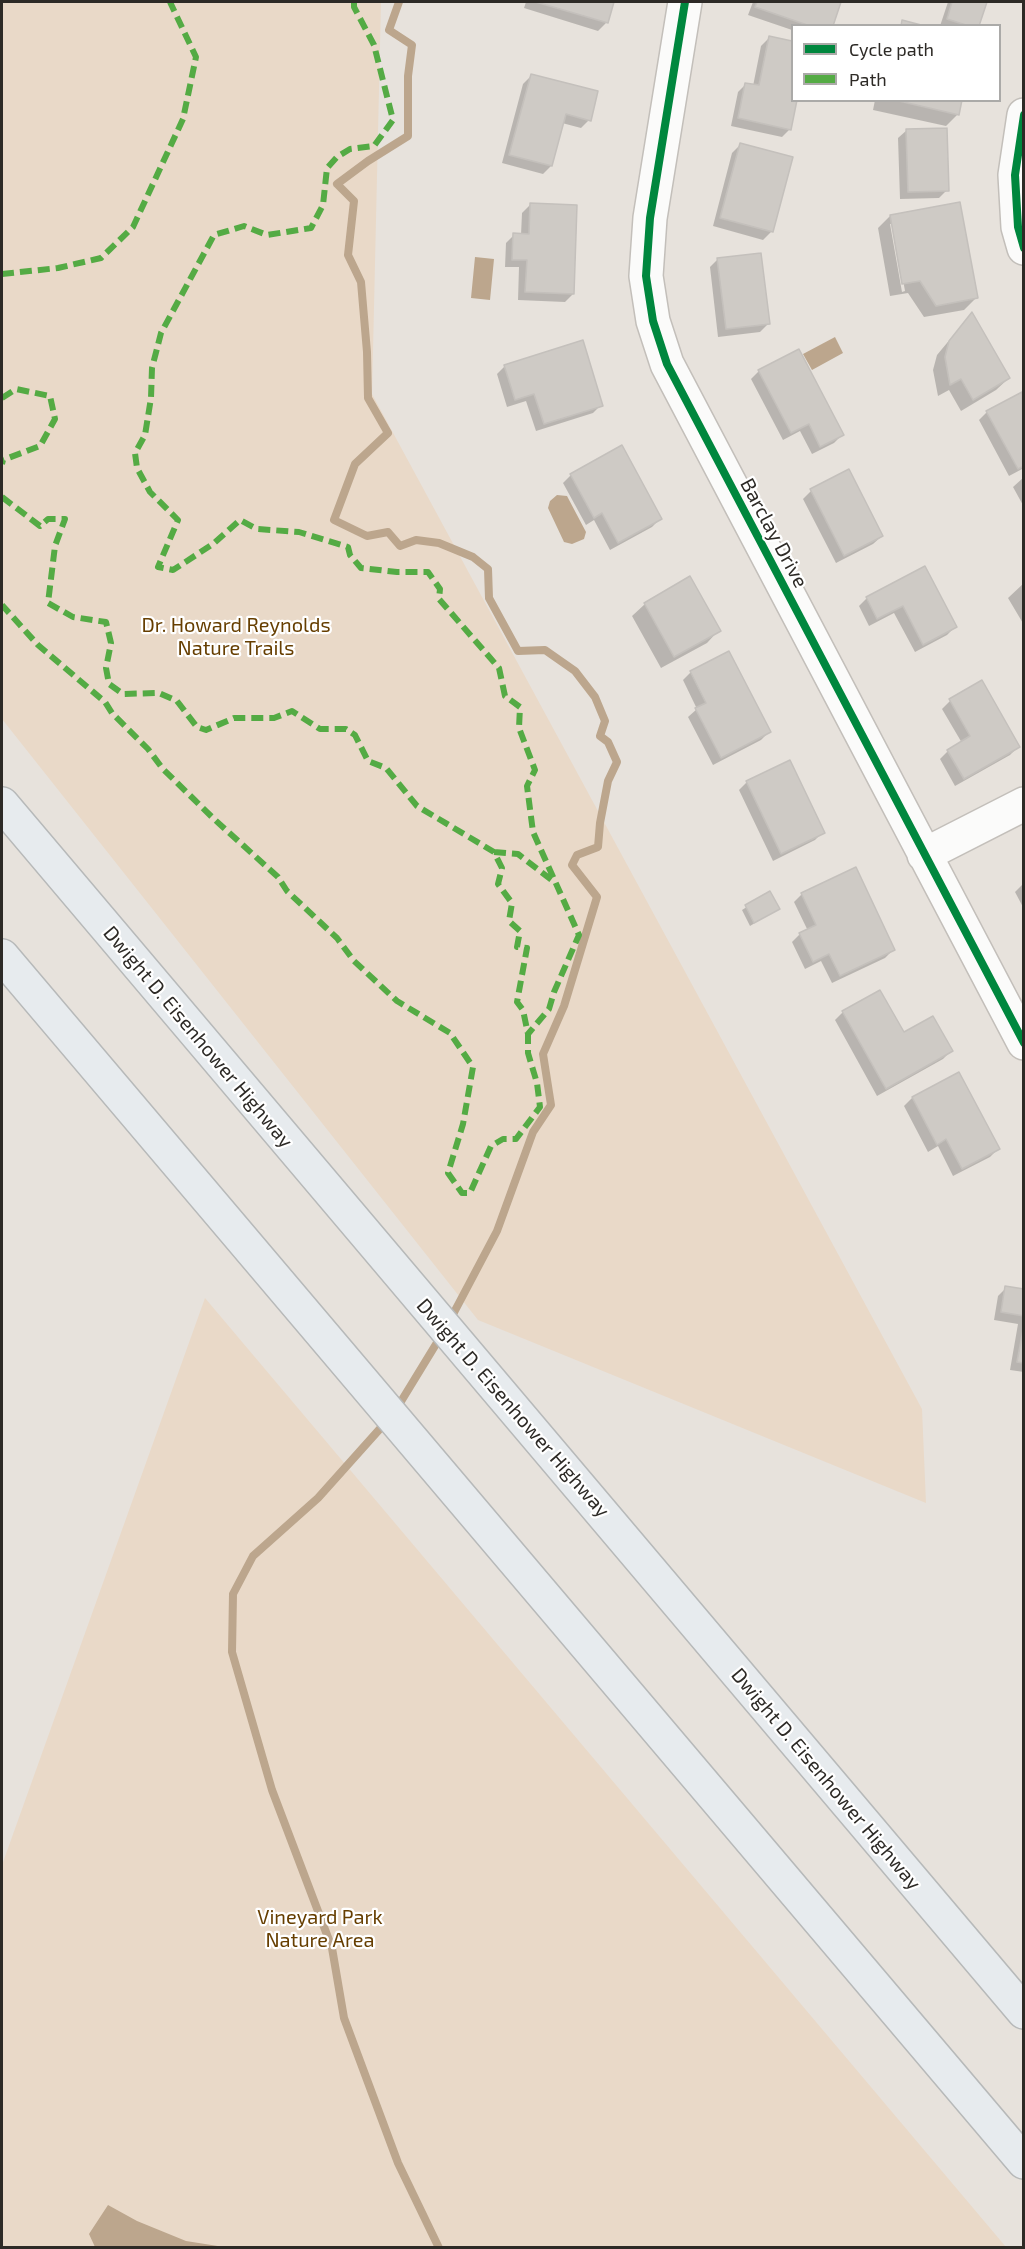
<!DOCTYPE html>
<style>
body{margin:0}
#map{position:relative;width:1025px;height:2249px;overflow:hidden;background:#e7e2dc;font-family:"Exo 2",sans-serif}
canvas{display:block}
.frame{position:absolute;inset:0;border:3px solid #2d2a26;pointer-events:none}
.legend{position:absolute;left:791px;top:24px;width:210px;height:78px;box-sizing:border-box;background:#fff;border:2px solid #abaaa8;margin:0;padding:8px 10px;list-style:none;font-size:18px;color:#2d2a26}
.legend li{display:flex;align-items:center;gap:12px;height:30px}
.legend b{width:30px;border:2px solid #abaaa8}
</style>
<div id="map">
<canvas width="1025" height="2249"></canvas>
<div class="frame"></div>
<ul class="legend">
<li><b style="height:8px;background:#00873e"></b>Cycle path</li>
<li><b style="height:8px;background:#54ab44"></b>Path</li>
</ul>
</div>
<script>
const context = document.querySelector('canvas').getContext('2d');
context.lineJoin = 'round';
function paint(path, color) { context.fillStyle = color; context.fill(path, 'evenodd'); }
const shape = rows => new Path2D(rows.map(r => 'M' + r).join(''));
function stroke(path, color, width, dash) { context.strokeStyle = color; context.lineWidth = width; context.lineCap = dash ? 'butt' : 'round'; context.setLineDash(dash || []); context.stroke(path); }
function drawText(font, color, halo, rows, align = 'center') {
  context.font = font + ' "Exo 2",sans-serif'; context.lineWidth = 4.5; context.setLineDash([]); context.textBaseline = 'middle'; context.strokeStyle = halo; context.fillStyle = color; for (const [text, x, y, turn = 0] of rows) {
    context.save(); context.translate(x, y); context.rotate((+turn || 0) * Math.PI / 180); context.textAlign = isNaN(turn) ? turn : align; if (halo) context.strokeText(text, 0, 0); context.fillText(text, 0, 0); context.restore();
  }
}
const green = shape([
 [2,2,381,2,372,394,922,1409,926,1503,478,1320,2,719],
 [205,1298,1006,2247,2,2247,2,1865]
]);
const water = shape([
 [475,257,494,259,490,300,471,298],
 [835,337,843,353,812,370,803,354],
 [557,495,567,496,586,532,584,539,572,544,564,542,548,508,550,501],
 [108,2205,137,2221,186,2241,224,2247,95,2247,89,2234]
]);
const shadow = shape([
 [526,2,613,2,606,23,598,31,524,8],
 [753,2,839,2,831,26,792,26,792,30,748,15],
 [948,2,985,2,978,26,940,26],
 [769,38,792,42,792,100,790,129,782,137,731,126,738,92,746,84,753,86,761,46],
 [531,76,589,120,581,128,562,123,551,166,543,174,502,163,523,84],
 [875,100,961,100,958,114,946,126,873,110],
 [907,130,947,190,939,198,900,199,898,138],
 [740,145,791,158,771,232,763,240,713,226,732,153],
 [530,205,573,294,565,302,518,300,519,267,505,267,506,243,514,235,521,235,522,213],
 [890,216,976,298,964,310,924,317,908,293,890,296,878,228],
 [890,224,893,224,905,291,902,292],
 [718,259,768,324,760,332,718,337,710,267],
 [971,314,1009,378,996,390,961,411,949,390,938,396,933,370,937,355],
 [505,366,601,405,593,413,536,431,526,401,507,407,497,374],
 [759,371,842,435,834,443,812,454,800,431,783,440,751,379],
 [1022,394,1024,397,1024,468,1009,476,979,420,987,412],
 [571,475,660,519,652,527,610,550,594,520,586,525,563,483],
 [1024,477,1024,507,1013,487],
 [811,491,882,536,873,544,836,563,803,499],
 [925,568,955,627,947,635,915,652,894,613,869,626,859,606,867,598],
 [689,578,719,630,707,643,661,668,632,616,645,604],
 [1024,583,1024,625,1008,598],
 [691,672,769,732,761,740,713,765,688,717,697,709,683,680],
 [981,682,1018,747,1010,755,955,786,940,759,948,751,962,743,942,709,950,701],
 [747,782,823,832,815,840,773,861,739,790],
 [1023,884,1024,884,1024,909,1015,892],
 [769,893,778,909,750,926,742,910],
 [802,894,893,950,885,958,832,983,821,961,805,969,792,942,800,934,808,931,794,902],
 [880,992,904,1034,951,1051,943,1059,877,1096,835,1020,843,1012],
 [959,1074,998,1149,990,1157,953,1176,938,1146,928,1152,904,1106,912,1098],
 [1006,1288,1024,1291,1024,1372,1010,1370,1018,1324,994,1320,998,1296]
]);
const stream = shape([
 [399,2,389,30,412,45,408,76,408,136,368,161,337,184,354,201,348,255,361,282,367,352,368,398,388,433,355,464,334,520,367,536,388,532,400,546,416,540,439,543,473,557,488,569,489,598,518,651,545,650,575,671,595,697,605,721,600,736,608,742,617,762,608,781,600,823,598,847,577,855,572,865,597,897,564,1006,543,1054,551,1105,533,1132,497,1231,450,1320],
 [397,1408,441,1336],
 [386,1422,318,1498,253,1556,233,1594,232,1652,272,1790,332,1948,344,2018,398,2163,439,2248]
]);
const building = shape([
 [536,2,614,2,608,23,536,2],
 [757,2,841,2,833,26,810,26,755,7,757,2],
 [952,2,987,2,979,26,969,26,947,19,952,2],
 [902,20,925,26,901,26,902,20],
 [769,36,792,41,792,100,797,100,791,130,738,118,745,83,759,85,769,36],
 [531,74,598,91,591,121,566,114,552,166,509,155,531,74],
 [895,100,962,100,959,115,895,100],
 [947,128,949,191,908,192,906,129,947,128],
 [740,143,793,157,773,232,720,218,740,143],
 [960,202,978,298,936,306,920,281,902,284,890,215,960,202],
 [530,203,577,205,574,294,525,292,527,260,512,260,513,233,529,234,530,203],
 [761,253,770,324,726,329,717,258,761,253],
 [972,312,1010,378,973,400,961,379,950,385,945,357,949,341,972,312],
 [583,340,603,406,544,424,534,394,515,400,504,365,583,340],
 [799,349,844,435,820,447,809,424,791,433,758,370,799,349],
 [1022,392,1024,466,1018,469,986,411,1022,392],
 [622,445,662,519,618,543,602,513,594,518,570,474,622,445],
 [849,469,883,536,844,556,810,489,849,469],
 [925,566,957,627,923,645,903,606,877,619,866,597,925,566],
 [690,576,721,631,674,657,644,603,690,576],
 [729,651,771,732,721,758,695,708,706,703,690,671,729,651],
 [982,680,1020,747,964,779,947,750,970,736,949,699,982,680],
 [790,760,825,833,781,854,746,781,790,760],
 [856,867,895,950,840,976,829,954,813,962,799,933,816,925,801,893,856,867],
 [770,891,780,909,754,923,745,905,770,891],
 [880,990,904,1032,933,1016,953,1051,886,1089,842,1011,880,990],
 [959,1072,1000,1149,962,1169,946,1139,937,1145,912,1097,959,1072],
 [1005,1286,1024,1289,1024,1316,1001,1312,1005,1286],
 [1024,1325,1024,1363,1017,1362,1024,1325]
]);
const minor = shape([
 [685,2,650,218,646,276,653,321,667,364,1024,1043],
 [1024,115,1015,175,1018,227,1024,248],
 [924,855,1024,804]
]);
const highway = shape([
 [2,804,1024,2012],
 [2,956,1024,2162]
]);
const quiet = shape([
 [354,2,354,7,374,45,393,120,374,146,350,149,337,157,327,168,323,205,311,228,267,235,244,226,214,235,161,333,152,368,151,398,145,435,135,453,137,468,150,492,178,520,158,567,173,570,213,544,240,520,257,529,299,532,348,547,350,555,361,568,397,572,428,572,440,589,439,599,499,668,505,696,520,707,519,728,535,770,527,786,533,832,579,935,554,992,549,1009,528,1034],
 [2,274,58,268,101,258,133,227,183,119,196,57,170,2],
 [2,398,16,389,50,396,55,419,40,446,3,460,2,464],
 [2,497,40,526,48,519,65,519,55,546,48,603,73,617,106,622,111,643,106,668,109,684,123,694,159,693,177,701,197,727,206,730,234,718,274,718,292,711,320,729,346,729,355,735,368,761,386,768,417,806,494,852,502,868,498,884,512,903,509,921,520,931,517,947,527,948,517,1002,523,1010,528,1034,528,1053,537,1083,540,1107,516,1139,503,1139,491,1146,470,1193,462,1193,448,1173,463,1124,473,1067,450,1033,397,1001,354,961,337,938,287,891,278,877,214,819,163,769,148,749,112,713,105,702,38,645,2,605],
 [494,852,518,854,553,881]
]);
const cycleway = shape([
 [685,2,650,218,646,276,653,321,667,364,1024,1043],
 [1024,115,1015,175,1018,227,1024,248]
]);
const streetNames = [
 ["Barclay Drive",774,533,62],
 ["Dwight D. Eisenhower Highway",198,1037,50],
 ["Dwight D. Eisenhower Highway",513,1408,49],
 ["Dwight D. Eisenhower Highway",826,1779,50]
];
const parkNames = [
 ["Dr. Howard Reynolds",236,625],
 ["Nature Trails",236,648],
 ["Vineyard Park",320,1917],
 ["Nature Area",320,1940]
];
paint(green, '#e9d9c8');
paint(water, '#bca68d');
paint(shadow, '#0003');
stroke(stream, '#bca68d', 8);
paint(building, '#cecac5');
stroke(building, '#c4c0bc', 1.5);
stroke(minor, '#c3bfba', 36);
stroke(highway, '#b7b9b9', 36);
stroke(minor, '#fbfbfa', 33);
stroke(highway, '#e7ebee', 33);
stroke(quiet, '#54ab44', 6, [12, 6]);
stroke(cycleway, '#00873e', 8);
drawText('20px', '#2d2a26', '#fff', streetNames);
drawText('20px', '#663e00', '#fff', parkNames);
</script>
